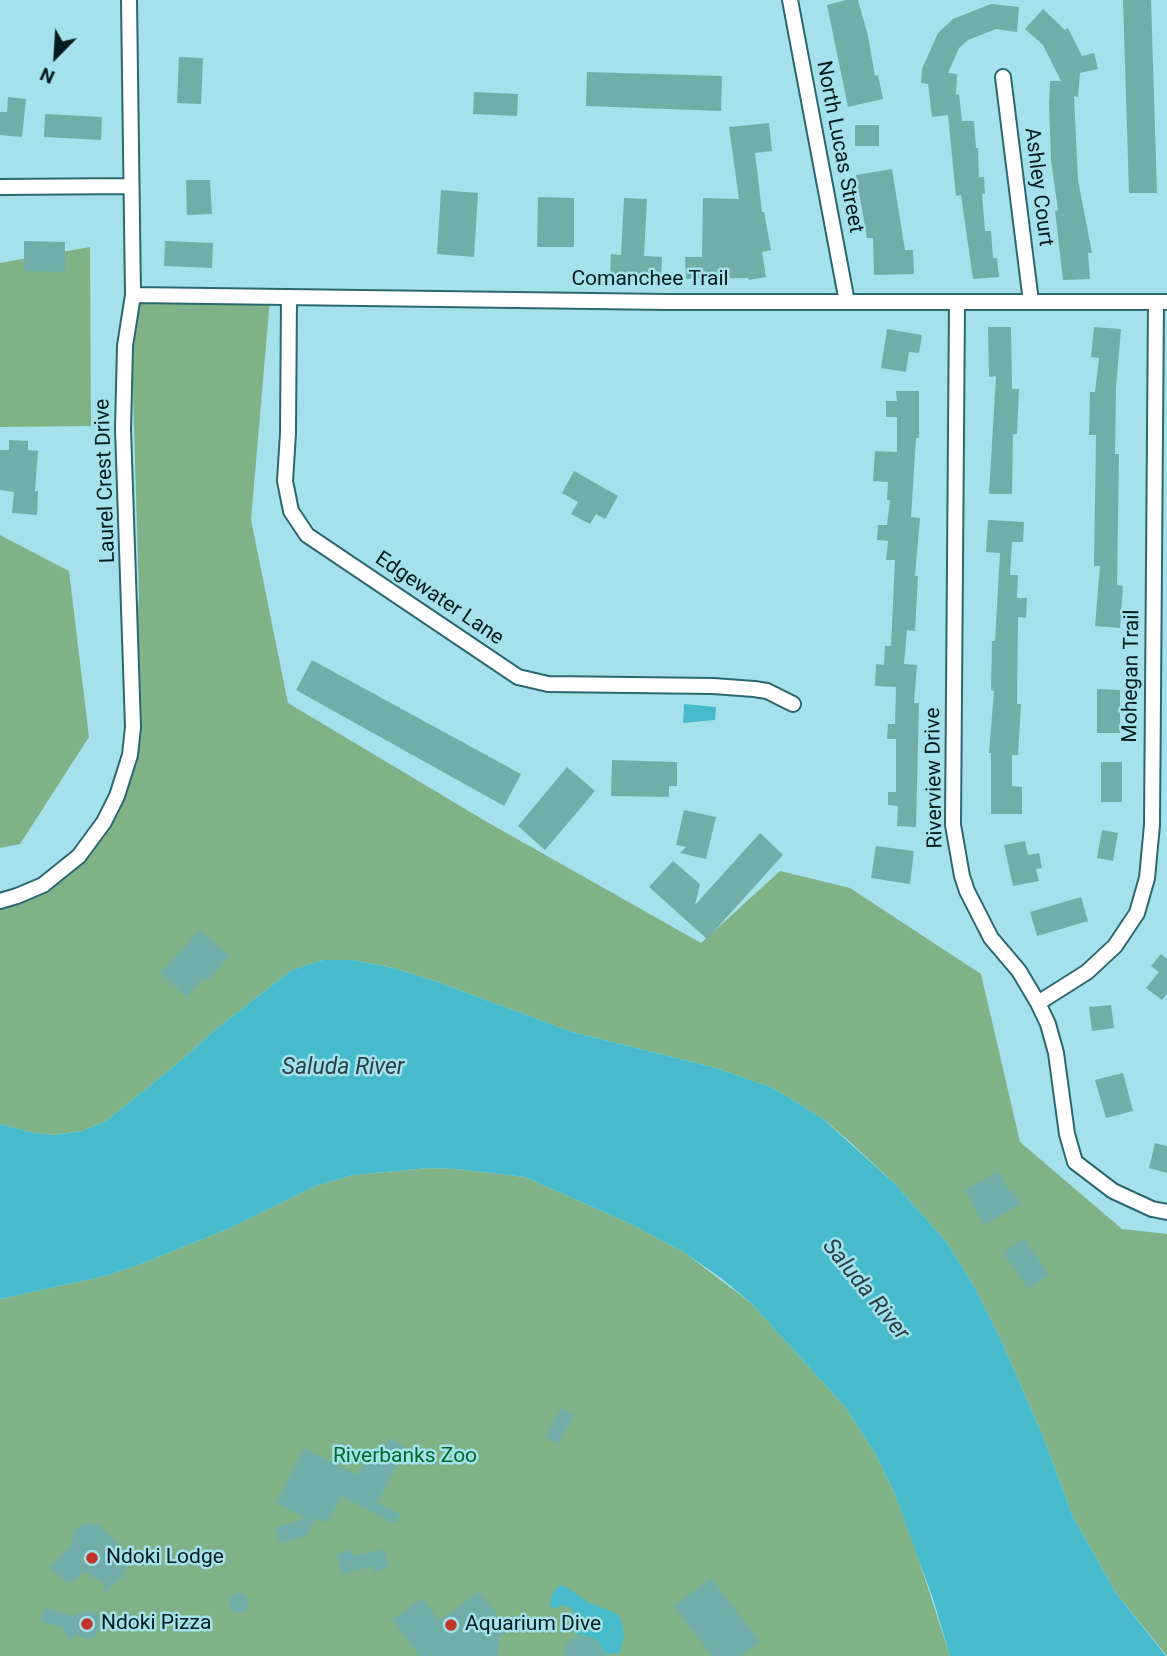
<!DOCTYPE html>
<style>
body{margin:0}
#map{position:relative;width:1167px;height:1656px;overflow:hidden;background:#a4e1eb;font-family:Roboto,sans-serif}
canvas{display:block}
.north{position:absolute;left:21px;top:21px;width:70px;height:70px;-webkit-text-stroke:5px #a4e1eb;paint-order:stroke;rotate:204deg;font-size:19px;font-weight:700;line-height:28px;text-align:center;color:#021b1e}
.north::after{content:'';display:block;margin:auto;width:24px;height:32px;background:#021b1e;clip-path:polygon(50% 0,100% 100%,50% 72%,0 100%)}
</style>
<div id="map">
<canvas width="1167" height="1656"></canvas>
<div class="north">N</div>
</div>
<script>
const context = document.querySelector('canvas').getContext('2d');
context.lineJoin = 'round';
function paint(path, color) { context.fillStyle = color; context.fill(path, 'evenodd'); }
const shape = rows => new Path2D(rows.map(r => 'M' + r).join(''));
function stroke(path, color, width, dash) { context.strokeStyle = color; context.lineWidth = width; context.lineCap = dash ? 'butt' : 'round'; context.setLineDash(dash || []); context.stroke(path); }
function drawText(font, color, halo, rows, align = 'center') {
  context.font = font + ' Roboto,sans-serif'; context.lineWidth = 5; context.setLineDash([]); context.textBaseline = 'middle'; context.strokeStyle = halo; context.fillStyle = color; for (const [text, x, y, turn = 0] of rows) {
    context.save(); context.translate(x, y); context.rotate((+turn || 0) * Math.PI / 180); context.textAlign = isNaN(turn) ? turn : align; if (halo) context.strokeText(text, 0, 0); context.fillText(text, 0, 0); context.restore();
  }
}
const green = shape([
 [90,247,91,426,0,427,0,263],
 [130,291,270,299,251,520,288,703,487,822,701,943,780,871,850,888,981,974,1020,1142,1122,1229,1167,1234,1167,1656,1116,1593,1073,1517,1044,1439,1001,1340,975,1288,948,1244,896,1185,849,1141,823,1119,773,1088,716,1068,572,1032,435,981,393,968,353,960,323,960,292,970,215,1030,178,1063,106,1121,82,1131,55,1135,34,1133,0,1124,0,910,53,887,124,780,139,597],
 [0,535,69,571,89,737,20,844,0,848],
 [429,1168,457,1169,525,1177,631,1224,685,1253,751,1303,847,1409,876,1455,895,1494,915,1548,950,1656,0,1656,0,1299,105,1276,138,1265,230,1228,315,1186,353,1175]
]);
const water = shape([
 [684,704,716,707,715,720,683,723],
 [323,960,353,960,393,968,435,981,572,1032,716,1068,773,1088,823,1119,896,1185,948,1244,975,1288,1001,1340,1044,1439,1073,1517,1116,1593,1166,1656,950,1656,933,1599,895,1494,876,1455,847,1409,751,1303,721,1278,685,1253,631,1224,525,1177,457,1169,429,1168,353,1175,315,1186,230,1228,138,1265,105,1276,0,1299,0,1124,34,1133,55,1135,82,1131,106,1121,178,1063,215,1030,292,970],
 [560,1585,565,1586,588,1602,617,1614,622,1623,624,1636,620,1653,606,1654,596,1639,574,1633,572,1626,574,1616,572,1609,564,1605,554,1609,550,1605,552,1594]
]);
const building = shape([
 [846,0,858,0,868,36,875,76,878,75,883,99,848,107,827,5],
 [1123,0,1151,0,1157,193,1129,193],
 [991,4,1019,7,1017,32,996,29,968,40,959,48,948,73,957,74,956,95,959,94,962,121,974,121,976,148,978,148,979,177,984,177,985,194,982,194,985,231,991,231,993,258,997,258,999,277,973,279,961,195,956,196,948,115,932,117,928,84,921,83,922,69,938,33,953,19],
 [1043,9,1065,30,1068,28,1082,56,1094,53,1098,69,1080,73,1078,97,1074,96,1078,180,1092,253,1088,253,1090,279,1063,280,1055,211,1058,210,1051,160,1049,104,1050,81,1061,81,1043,45,1025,29],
 [179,57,203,58,201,104,177,103],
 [587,72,722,76,721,111,586,106],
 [474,92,518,94,517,116,473,114],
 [8,97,26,99,22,137,0,135,0,112,7,112],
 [45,114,102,117,101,140,44,137],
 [769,123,772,151,755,153,762,212,764,212,771,250,762,252,766,277,749,280,748,278,686,279,685,257,702,257,703,198,739,199,729,127],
 [855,125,879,125,879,146,855,146],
 [892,169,905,250,913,250,914,274,874,275,873,238,867,238,856,175],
 [186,180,210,180,212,214,187,215],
 [441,190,478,193,474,257,437,254],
 [538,197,574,198,574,247,537,247],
 [624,198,647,199,644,256,662,257,661,280,610,277,611,254,621,255],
 [24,241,65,242,65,272,24,271],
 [165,241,213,243,212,268,164,266],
 [988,327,1011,327,1012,389,1019,389,1017,434,1013,434,1012,494,989,494,996,376,989,377],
 [1094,327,1121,329,1116,387,1115,454,1119,454,1117,585,1123,586,1120,628,1095,626,1100,566,1094,566,1096,435,1089,435,1090,392,1095,392,1099,358,1091,357],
 [887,329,922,335,919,353,909,352,906,372,881,368],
 [896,391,919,391,919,438,916,438,911,517,920,518,915,576,918,576,915,631,907,630,904,664,917,665,914,703,919,703,916,827,897,826,898,806,888,805,888,792,896,792,896,739,887,739,888,724,895,724,896,687,875,686,876,664,884,665,885,646,891,646,895,560,886,560,888,541,877,540,878,525,887,525,890,500,887,500,888,482,873,481,875,451,897,452,897,417,886,417,886,401,897,401],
 [9,440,28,441,28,450,38,451,35,491,38,491,37,515,12,513,14,492,0,490,0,450,9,450],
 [574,471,618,496,605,519,596,514,590,524,571,514,578,502,562,493],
 [988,520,1024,522,1023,542,1012,542,1010,575,1018,575,1017,598,1027,598,1026,618,1018,617,1017,704,1021,704,1018,755,1012,755,1012,786,1022,787,1022,814,991,814,991,753,989,753,994,691,991,690,992,641,995,641,1000,553,986,552],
 [312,660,521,774,504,806,296,690],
 [1097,689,1120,690,1120,733,1097,733],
 [612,760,677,762,677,786,669,786,669,797,611,796],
 [1101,762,1122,762,1122,802,1101,802],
 [567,767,595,791,545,850,518,826],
 [684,810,716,817,706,859,680,853,686,847,676,845],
 [1102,830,1118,833,1113,861,1097,858],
 [760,833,783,855,707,939,649,887,673,861,700,884,695,905],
 [1025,841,1028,855,1039,853,1042,868,1036,869,1039,881,1013,886,1004,845],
 [876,846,914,851,910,884,871,878],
 [1081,897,1088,921,1037,936,1030,912],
 [200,930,230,956,207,981,204,978,187,997,160,973],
 [1161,954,1167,959,1167,994,1162,1000,1146,988,1159,972,1151,966],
 [1111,1005,1114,1028,1092,1031,1089,1007],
 [1123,1073,1133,1111,1106,1118,1095,1080],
 [1155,1143,1167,1146,1167,1173,1149,1168],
 [999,1171,1009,1191,1012,1189,1021,1204,984,1225,965,1190],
 [1024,1238,1049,1275,1028,1289,1003,1253],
 [561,1408,574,1415,558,1444,545,1437],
 [390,1438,406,1447,377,1503,400,1514,395,1524,341,1496,327,1523,316,1518,307,1535,280,1544,275,1528,306,1518,276,1503,304,1448,357,1475,369,1454,377,1458],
 [86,1523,99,1525,123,1548,126,1554,127,1568,124,1575,104,1594,103,1583,84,1571,76,1580,67,1582,49,1568,70,1547,74,1531],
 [384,1549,389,1568,372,1572,373,1566,341,1574,337,1554,351,1550,353,1556],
 [711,1578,760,1642,741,1656,712,1656,674,1606],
 [479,1591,509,1630,500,1636,498,1656,420,1656,392,1620,422,1598,440,1621],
 '229 1603a10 10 0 1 1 20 0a10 10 0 1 1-20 0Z',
 [44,1608,75,1616,80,1612,91,1611,98,1615,100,1629,94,1638,88,1639,77,1635,69,1640,62,1627,41,1622],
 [579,1635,596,1640,606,1656,563,1656,567,1642]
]);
const minor = shape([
 [790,0,847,302],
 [1003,77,1031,302],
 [0,187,130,186],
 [133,295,668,302,1167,302],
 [289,298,288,433,285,481,291,511,307,535,518,677,548,684,713,686,754,689,767,691,793,704],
 [957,302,953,825,962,876,967,891,991,938,1019,971,1038,1003,1048,1024,1056,1053,1067,1134,1075,1162,1113,1191,1152,1209,1167,1212],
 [0,901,17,896,43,885,79,856,104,822,117,796,130,755,133,727,123,429,125,346,133,295,129,0],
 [1038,1003,1087,972,1115,946,1137,913,1147,878,1152,825,1156,302]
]);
const markers = [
 [92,1558,7,"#c13429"],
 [87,1624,7,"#c13429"],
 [451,1625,7,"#c13429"]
];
const streetNames = [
 ["North Lucas Street",839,147,79],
 ["Ashley Court",1038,187,83],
 ["Comanchee Trail",650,280],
 ["Laurel Crest Drive",106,481,-92],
 ["Edgewater Lane",439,599,34],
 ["Mohegan Trail",1132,676,-89],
 ["Riverview Drive",935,778,-91]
];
const parkNames = [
 ["Riverbanks Zoo",405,1457]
];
const poiNames = [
 ["Ndoki Lodge",106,1558],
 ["Ndoki Pizza",101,1624],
 ["Aquarium Dive",465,1625]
];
const waterNames = [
 ["Saluda River",343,1068],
 ["Saluda River",865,1290,51]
];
paint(green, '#7fb387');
paint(water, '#47bbcc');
paint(building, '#71aea9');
stroke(minor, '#2c6871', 18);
stroke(minor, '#fff', 14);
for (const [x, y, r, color] of markers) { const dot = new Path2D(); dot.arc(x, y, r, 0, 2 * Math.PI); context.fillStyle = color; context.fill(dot); stroke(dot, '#a4e1eb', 2.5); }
drawText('21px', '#021b1e', '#a4e1eb', streetNames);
drawText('21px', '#00692a', '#a4e1eb', parkNames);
drawText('21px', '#021b1e', '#a4e1eb', poiNames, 'left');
drawText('italic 23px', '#284246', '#a4e1eb', waterNames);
</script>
